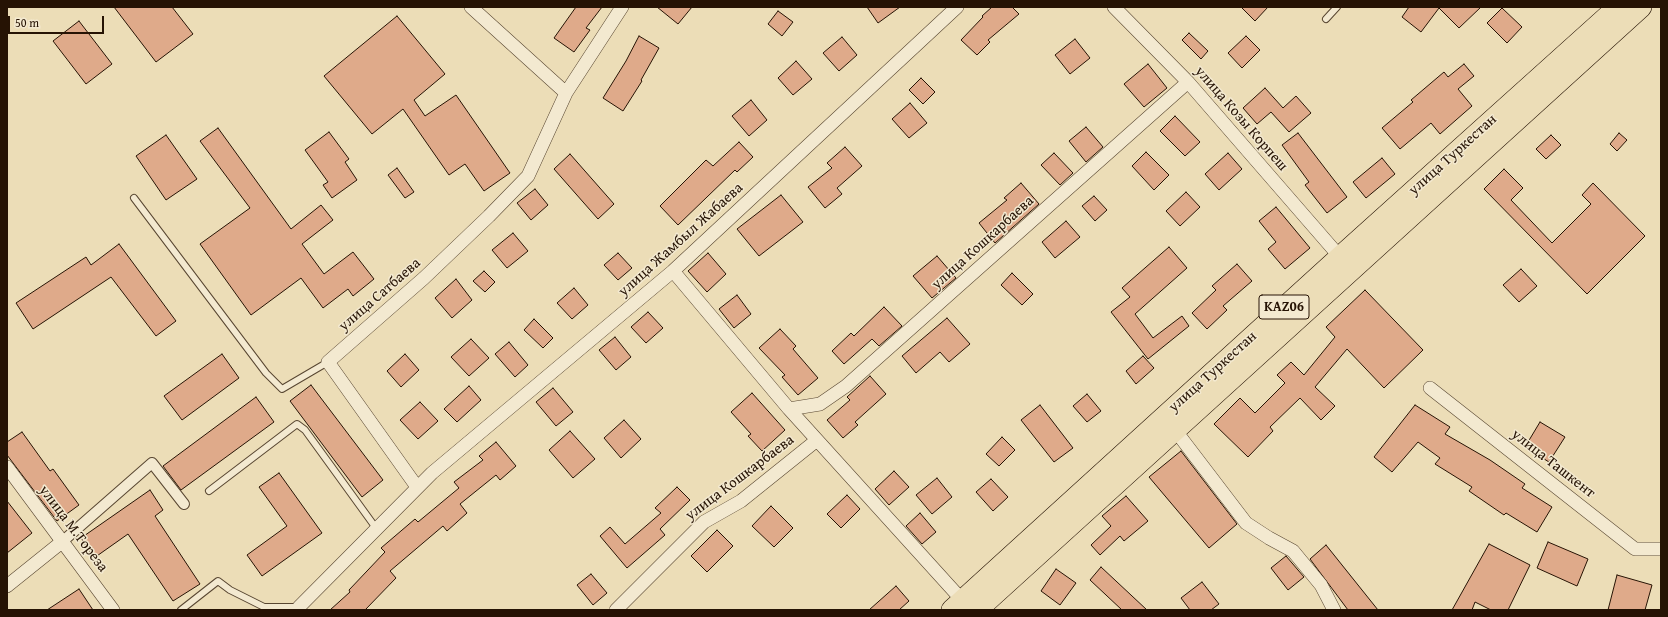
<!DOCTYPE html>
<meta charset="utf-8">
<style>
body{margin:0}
#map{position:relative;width:1668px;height:617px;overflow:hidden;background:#ecddb7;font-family:"Gentium Book Plus",serif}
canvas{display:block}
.frame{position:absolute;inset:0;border:8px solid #261304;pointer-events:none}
.scale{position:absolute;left:8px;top:16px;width:96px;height:18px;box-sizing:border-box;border:2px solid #261304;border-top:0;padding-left:5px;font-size:12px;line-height:14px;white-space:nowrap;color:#261304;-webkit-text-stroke:3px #f3e9d0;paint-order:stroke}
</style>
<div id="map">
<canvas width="1668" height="617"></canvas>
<div class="frame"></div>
<div class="scale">50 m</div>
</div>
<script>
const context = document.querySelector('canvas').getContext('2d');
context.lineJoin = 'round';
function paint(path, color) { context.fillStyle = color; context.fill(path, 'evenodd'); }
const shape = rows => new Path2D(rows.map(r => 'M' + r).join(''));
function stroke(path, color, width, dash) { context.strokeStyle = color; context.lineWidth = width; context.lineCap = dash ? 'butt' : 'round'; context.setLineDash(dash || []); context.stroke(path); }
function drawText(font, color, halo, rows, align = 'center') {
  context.font = font + ' "Gentium Book Plus",serif'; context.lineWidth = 3; context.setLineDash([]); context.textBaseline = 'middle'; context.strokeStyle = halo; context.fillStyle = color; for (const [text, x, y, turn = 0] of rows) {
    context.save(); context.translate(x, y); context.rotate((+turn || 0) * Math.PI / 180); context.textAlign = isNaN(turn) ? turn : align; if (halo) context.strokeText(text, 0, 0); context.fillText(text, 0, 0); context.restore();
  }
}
const building = shape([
 [114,7,172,7,193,34,156,62,114,7],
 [576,7,602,7,586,28,590,30,574,52,554,38,576,7],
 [657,7,692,7,678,24,657,7],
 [867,7,900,7,878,23,867,7],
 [992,7,1012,7,1019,14,988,40,990,42,977,55,961,40,983,17,982,16,992,7],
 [1241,7,1268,7,1255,21,1241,7],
 [1409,7,1481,7,1459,28,1439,8,1421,32,1402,17,1409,7],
 [1502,8,1522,27,1507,43,1487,23,1502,8],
 [778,11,793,22,782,36,768,24,778,11],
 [397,16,445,74,414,100,425,116,456,95,510,173,484,191,465,164,449,175,403,109,372,134,324,76,397,16],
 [79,21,112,64,86,84,53,41,79,21],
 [1189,33,1208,51,1201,59,1182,40,1189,33],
 [639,36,659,48,641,80,642,81,623,111,603,98,626,61,639,36],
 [1246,36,1260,50,1242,68,1228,53,1246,36],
 [842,37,857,55,839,71,823,53,842,37],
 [1075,39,1090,58,1070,74,1055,55,1075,39],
 [796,61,812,79,793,95,778,78,796,61],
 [1148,64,1167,88,1144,107,1124,84,1148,64],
 [1464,64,1474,76,1458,89,1472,106,1440,134,1431,123,1400,149,1382,128,1413,102,1411,100,1444,72,1448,77,1464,64],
 [921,78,935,92,923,104,909,90,921,78],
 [1265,88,1283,108,1296,96,1311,113,1289,132,1271,112,1257,124,1243,108,1265,88],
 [751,100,767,120,749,136,732,116,751,100],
 [910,103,927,123,909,138,892,119,910,103],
 [1175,116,1200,142,1185,156,1160,131,1175,116],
 [1086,127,1103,147,1086,162,1069,141,1086,127],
 [218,128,291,229,321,205,333,220,302,244,324,274,353,252,374,279,353,296,348,289,323,308,301,278,251,315,200,244,250,208,200,141,218,128],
 [329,132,349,159,345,162,357,180,332,198,323,185,328,182,305,150,329,132],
 [1298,133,1347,197,1327,213,1305,185,1309,182,1282,145,1298,133],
 [1619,133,1627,140,1617,151,1610,144,1619,133],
 [166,135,197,179,166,200,136,156,166,135],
 [1551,135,1561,145,1546,159,1536,149,1551,135],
 [739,142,753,157,737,172,735,170,678,225,660,206,706,160,713,166,739,142],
 [845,147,862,166,837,188,842,194,825,208,808,187,832,168,827,163,845,147],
 [1146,152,1169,175,1154,190,1132,166,1146,152],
 [1054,153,1073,173,1060,185,1041,165,1054,153],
 [1228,153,1242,169,1219,190,1205,174,1228,153],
 [570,154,614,204,598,219,554,169,570,154],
 [1382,158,1395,174,1366,198,1353,182,1382,158],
 [397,168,414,192,405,198,388,175,397,168],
 [1504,169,1523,188,1511,200,1552,243,1591,204,1582,195,1593,183,1645,236,1587,294,1484,189,1504,169],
 [1021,183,1039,204,995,243,979,223,1007,200,1004,198,1021,183],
 [535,189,548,205,531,220,517,203,535,189],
 [1186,192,1200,207,1180,226,1166,211,1186,192],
 [781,195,803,222,759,256,737,229,781,195],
 [1094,196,1107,210,1095,221,1082,206,1094,196],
 [1276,207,1310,248,1285,269,1268,249,1276,242,1259,221,1276,207],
 [1066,221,1080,237,1055,258,1042,242,1066,221],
 [513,233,528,251,507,268,492,250,513,233],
 [119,244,176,321,156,336,111,277,33,329,16,303,86,257,91,265,119,244],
 [1169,247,1187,268,1135,314,1153,338,1182,316,1189,326,1148,359,1111,312,1130,297,1122,288,1169,247],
 [618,253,632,268,618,280,604,265,618,253],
 [708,253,726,274,707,292,688,271,708,253],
 [937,256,956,278,932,298,913,276,937,256],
 [1237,264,1252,281,1223,306,1227,310,1207,329,1192,313,1216,290,1212,286,1237,264],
 [1521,269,1537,286,1519,302,1503,285,1521,269],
 [484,271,495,282,485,292,473,281,484,271],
 [1012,273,1033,294,1022,305,1001,285,1012,273],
 [456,279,472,300,452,318,435,298,456,279],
 [574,288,588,305,572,319,557,303,574,288],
 [1365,290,1423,350,1384,388,1347,349,1315,387,1335,406,1321,420,1300,398,1270,427,1273,431,1248,457,1214,424,1240,398,1255,413,1285,383,1277,375,1291,362,1304,375,1335,337,1326,327,1365,290],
 [737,295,751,314,734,328,719,309,737,295],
 [884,307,902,326,879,346,872,339,844,364,832,351,851,333,854,336,884,307],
 [648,312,663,328,646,343,631,327,648,312],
 [947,318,970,344,949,362,940,352,916,373,902,356,947,318],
 [534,319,553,338,543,348,524,330,534,319],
 [780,329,796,346,793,349,818,378,798,395,782,377,785,375,759,348,780,329],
 [615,337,631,357,616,370,599,350,615,337],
 [471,339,489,358,469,376,451,357,471,339],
 [509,342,528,365,515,377,495,354,509,342],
 [222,354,239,378,182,420,164,396,222,354],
 [405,354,419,370,401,387,387,371,405,354],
 [1143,356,1154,368,1136,384,1126,371,1143,356],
 [870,376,886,394,855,422,858,425,843,438,827,420,850,400,847,397,870,376],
 [311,385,383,480,362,497,290,401,311,385],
 [469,386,481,400,457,422,444,409,469,386],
 [553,388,573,412,556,426,536,402,553,388],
 [752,393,785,430,762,451,748,436,751,434,731,412,752,393],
 [1087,394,1101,411,1087,422,1073,406,1087,394],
 [256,397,274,422,181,490,163,466,256,397],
 [420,402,438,421,418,439,400,420,420,402],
 [1040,405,1073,448,1054,462,1021,420,1040,405],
 [1415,405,1450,427,1445,434,1490,460,1525,484,1522,488,1552,507,1537,532,1506,513,1504,515,1469,491,1472,487,1435,464,1440,458,1418,442,1392,472,1374,457,1415,405],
 [624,420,641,439,621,458,604,438,624,420],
 [1540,422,1565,437,1549,462,1525,447,1540,422],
 [570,431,595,459,573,478,549,450,570,431],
 [22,432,50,471,53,469,79,505,57,521,7,455,7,442,22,432],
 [1002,437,1015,450,999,466,986,454,1002,437],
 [496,442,516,466,500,480,496,475,460,504,467,513,447,531,443,526,390,571,396,578,365,610,330,610,350,592,349,590,385,552,381,548,415,519,418,522,459,488,454,482,483,460,479,456,496,442],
 [1181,451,1237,524,1209,548,1149,477,1181,451],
 [894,471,909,487,889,505,875,489,894,471],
 [279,473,322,533,262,576,247,555,287,526,259,487,279,473],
 [937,478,952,497,932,514,916,495,937,478],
 [991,479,1008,497,993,511,976,492,991,479],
 [677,487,690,500,660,529,665,535,627,568,600,536,610,527,625,544,661,513,655,508,677,487],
 [150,490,163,510,155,516,200,584,173,601,128,534,94,558,81,538,150,490],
 [847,495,860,509,841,528,827,514,847,495],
 [1126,496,1148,521,1124,541,1120,536,1100,555,1091,545,1111,526,1102,516,1126,496],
 [7,501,32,533,7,553,7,501],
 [771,506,793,528,774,547,752,526,771,506],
 [920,513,936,532,922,544,906,526,920,513],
 [717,530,733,546,707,572,691,556,717,530],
 [1548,542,1588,559,1577,586,1537,568,1548,542],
 [1489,544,1530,565,1508,610,1491,610,1475,602,1472,610,1452,610,1489,544],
 [1326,545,1378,610,1348,610,1310,559,1326,545],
 [1286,556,1304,577,1288,590,1271,568,1286,556],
 [1101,567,1147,610,1122,610,1090,580,1101,567],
 [1056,569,1076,583,1060,605,1041,591,1056,569],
 [591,574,607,593,593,605,577,585,591,574],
 [1617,575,1652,585,1645,610,1608,610,1617,575],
 [1202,582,1219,604,1211,610,1190,610,1181,598,1202,582],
 [896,586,909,601,899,610,869,610,896,586],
 [79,589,93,610,47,610,79,589]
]);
const service = shape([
 [1326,19,1337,7],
 [134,198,266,373,282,389,328,362],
 [209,491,297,424,305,430,376,528],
 [181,610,218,581,230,590,264,607,299,607]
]);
const pedestrian = shape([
 [63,541,152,463,184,504]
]);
const minor = shape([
 [471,7,566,93],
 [1114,7,1188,82,1340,257],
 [673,271,789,409,962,600],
 [1430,388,1635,549,1661,549],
 [789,409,820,404,846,386,1188,82],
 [1175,430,1246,523,1269,538,1293,551,1321,585,1334,610],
 [7,467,113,610],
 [417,487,328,362,424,278,489,216,528,176,566,93,622,7],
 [7,586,63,541],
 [298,610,299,607,432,473,673,271,957,7],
 [616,610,704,522,741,501,817,440]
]);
const trunk = shape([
 [952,610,1340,257,1618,7],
 [977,610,1641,7]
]);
const shields = [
 [1284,307,50]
];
const shieldNames = [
 ["KАZ06",1284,307]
];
const streetNames = [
 ["улица Козы Корпеш",1241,119,49],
 ["улица Туркестан",1453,155,-42],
 ["улица Жамбыл Жабаева",681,240,-42],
 ["улица Кошкарбаева",983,243,-42],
 ["улица Сатбаева",380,295,-41],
 ["улица Туркестан",1213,372,-42],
 ["улица Ташкент",1553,464,38],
 ["улица Кошкарбаева",740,478,-37],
 ["улица М.Тореза",73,529,53]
];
paint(building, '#dfaa8a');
stroke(building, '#261304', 1);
stroke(service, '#584631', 8);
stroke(pedestrian, '#584631', 12);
stroke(minor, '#584631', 14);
stroke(trunk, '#261304', 22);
stroke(service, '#f3e9d0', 6);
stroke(pedestrian, '#f3e9d0', 10);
stroke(minor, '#f3e9d0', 13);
stroke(trunk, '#ecddb7', 21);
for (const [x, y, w] of shields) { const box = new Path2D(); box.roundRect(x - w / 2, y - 12, w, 24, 3); context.fillStyle = '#f3e9d0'; context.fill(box); stroke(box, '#261304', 1); }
drawText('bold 14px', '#261304', null, shieldNames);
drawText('15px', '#261304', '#f3e9d0', streetNames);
</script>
